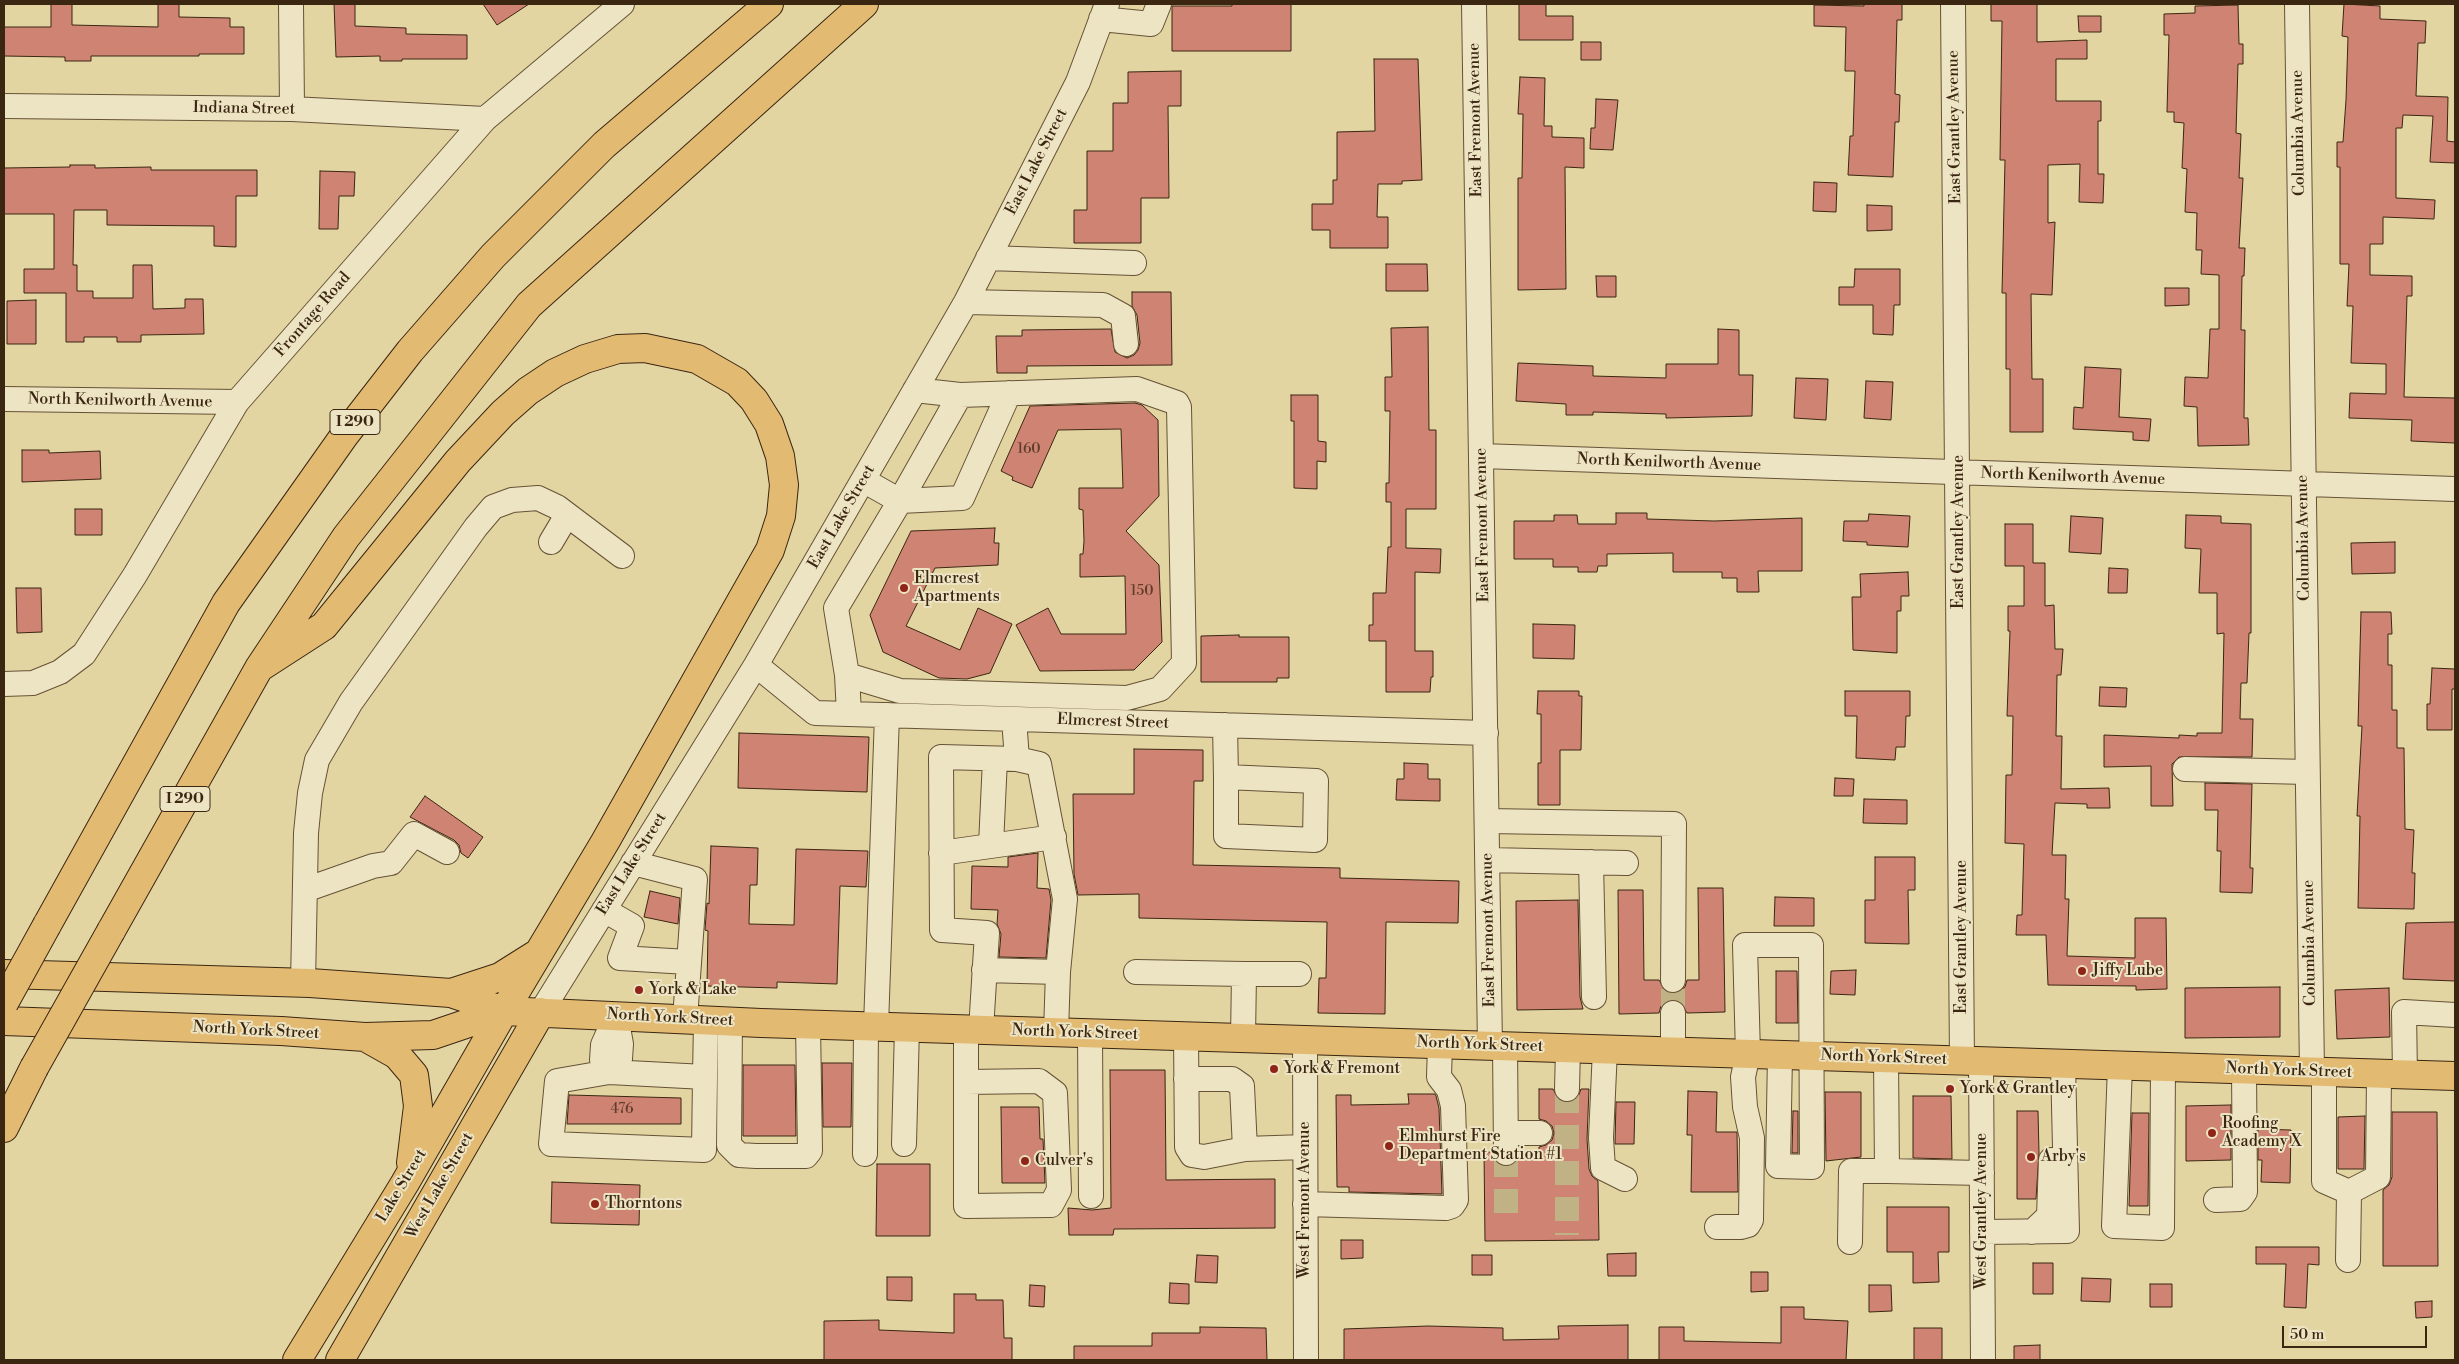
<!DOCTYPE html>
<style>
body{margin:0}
#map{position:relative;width:2459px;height:1364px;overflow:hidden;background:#e3d5a2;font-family:"Libre Bodoni",serif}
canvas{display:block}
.frame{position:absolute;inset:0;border:5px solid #3b2612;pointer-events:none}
.scale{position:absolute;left:2282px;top:1326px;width:145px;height:22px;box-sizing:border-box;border:2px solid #3b2612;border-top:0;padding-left:6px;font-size:15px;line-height:18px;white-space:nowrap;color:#3b2612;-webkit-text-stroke:4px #ede4c3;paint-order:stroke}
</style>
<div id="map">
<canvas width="2459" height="1364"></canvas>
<div class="frame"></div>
<div class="scale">50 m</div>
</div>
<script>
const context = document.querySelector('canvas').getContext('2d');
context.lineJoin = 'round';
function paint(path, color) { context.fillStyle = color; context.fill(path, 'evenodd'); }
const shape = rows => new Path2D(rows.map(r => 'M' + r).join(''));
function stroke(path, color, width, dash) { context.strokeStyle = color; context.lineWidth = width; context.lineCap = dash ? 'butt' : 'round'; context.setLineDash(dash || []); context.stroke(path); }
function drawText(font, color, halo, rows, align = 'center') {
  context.font = font + ' "Libre Bodoni",serif'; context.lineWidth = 4; context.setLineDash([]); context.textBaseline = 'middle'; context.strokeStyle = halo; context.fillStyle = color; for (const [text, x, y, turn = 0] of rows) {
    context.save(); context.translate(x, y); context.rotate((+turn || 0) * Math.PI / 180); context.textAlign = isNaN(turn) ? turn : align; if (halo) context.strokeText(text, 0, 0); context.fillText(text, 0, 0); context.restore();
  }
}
const building = shape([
 [51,4,72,4,72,25,158,27,158,4,179,4,179,17,230,18,230,27,244,27,244,54,199,54,199,56,91,56,91,61,65,61,65,57,4,56,4,27,51,27,51,4],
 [334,4,355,4,355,26,406,28,406,34,467,35,467,59,402,59,402,61,380,61,380,56,336,57,334,4],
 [483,4,529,4,497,25,483,4],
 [1232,4,1291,4,1291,51,1172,51,1172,6,1232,6,1232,4],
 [1519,4,1546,4,1546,16,1573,16,1573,40,1519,40,1519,4],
 [1864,4,1902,4,1902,20,1897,20,1895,94,1900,95,1899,122,1895,122,1893,177,1848,175,1850,136,1853,136,1855,71,1845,71,1846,27,1814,26,1814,5,1864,6,1864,4],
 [1991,4,2037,4,2037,42,2087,40,2087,59,2056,59,2056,101,2101,101,2101,121,2098,121,2098,174,2104,174,2103,203,2079,202,2080,164,2048,165,2048,223,2055,222,2052,295,2031,294,2032,379,2043,379,2043,432,2010,432,2010,369,2006,369,2006,293,2002,293,2005,160,2000,160,2002,21,1991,21,1991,4],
 [2344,4,2380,6,2380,19,2426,21,2425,43,2418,43,2416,96,2448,97,2447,141,2455,142,2455,163,2430,162,2433,116,2403,115,2402,128,2396,128,2396,198,2435,200,2434,219,2383,217,2383,244,2370,244,2370,275,2412,276,2412,296,2407,296,2404,397,2455,398,2455,443,2411,441,2412,420,2349,418,2350,393,2386,394,2386,364,2351,363,2353,306,2347,306,2349,264,2340,264,2340,167,2337,167,2337,142,2343,142,2346,100,2348,37,2342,36,2344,4],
 [2238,5,2239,44,2243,44,2243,64,2238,64,2236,133,2241,134,2239,178,2243,178,2239,248,2245,248,2244,276,2242,276,2241,330,2245,330,2244,418,2248,418,2249,445,2198,446,2197,407,2184,406,2185,377,2208,378,2210,329,2219,329,2219,275,2201,274,2202,250,2196,250,2197,213,2185,212,2187,169,2182,168,2184,123,2174,122,2174,112,2167,112,2169,35,2164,35,2164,14,2195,13,2195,6,2238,5],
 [2078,16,2101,16,2101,32,2079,32,2078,16],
 [1581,42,1601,42,1601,60,1581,60,1581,42],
 [1374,59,1418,59,1422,180,1402,181,1402,184,1378,184,1377,217,1388,217,1388,248,1330,248,1330,230,1312,230,1312,204,1333,204,1333,180,1337,180,1337,132,1375,131,1374,59],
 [1181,71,1181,106,1168,106,1169,198,1141,198,1141,243,1074,243,1074,210,1087,210,1087,151,1113,151,1113,103,1128,103,1128,72,1181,71],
 [1520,77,1545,78,1544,126,1552,126,1552,137,1584,138,1584,168,1565,167,1566,289,1518,290,1518,178,1522,178,1523,114,1518,114,1520,77],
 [1596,99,1618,100,1613,150,1590,149,1591,128,1595,128,1596,99],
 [70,165,95,165,95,168,151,167,151,170,257,170,257,196,236,196,236,247,214,246,214,226,107,225,107,210,74,210,73,265,77,265,77,291,93,291,93,298,133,298,133,265,152,265,153,309,185,308,185,299,203,299,204,334,141,335,141,342,117,342,117,337,84,337,84,342,66,342,66,293,24,293,24,269,54,269,54,214,4,214,4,168,70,167,70,165],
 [320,171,355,172,354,196,339,196,338,229,319,229,320,171],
 [1814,182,1837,183,1836,212,1813,211,1814,182],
 [1867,205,1892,206,1892,230,1867,231,1867,205],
 [1386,264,1427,264,1428,291,1386,291,1386,264],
 [1855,269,1900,269,1900,305,1894,305,1893,335,1873,334,1873,305,1839,305,1839,287,1854,287,1855,269],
 [1596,276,1616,276,1616,297,1597,297,1596,276],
 [2165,288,2189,288,2189,305,2165,306,2165,288],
 [1132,292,1171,292,1172,365,1027,366,1027,373,997,373,996,336,1022,336,1022,330,1111,329,1115,352,1127,358,1134,355,1138,350,1140,343,1137,315,1132,306,1132,292],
 [36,300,36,344,7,344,7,301,36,300],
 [1428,327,1429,430,1436,430,1436,509,1406,509,1406,548,1441,549,1440,573,1415,572,1415,651,1433,651,1433,677,1431,677,1430,692,1386,692,1386,641,1369,641,1369,625,1373,625,1373,593,1386,593,1388,547,1391,547,1391,502,1386,502,1386,483,1389,483,1390,411,1385,411,1385,377,1392,377,1391,328,1428,327],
 [1718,329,1739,330,1739,375,1753,375,1752,416,1666,418,1666,414,1593,412,1593,415,1566,415,1566,404,1516,401,1518,363,1593,366,1593,376,1666,378,1666,364,1718,364,1718,329],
 [2085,367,2121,369,2119,417,2151,419,2149,441,2133,440,2133,432,2073,429,2074,407,2083,408,2085,367],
 [1796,378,1828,379,1826,420,1794,418,1796,378],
 [1866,381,1893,382,1891,420,1864,418,1866,381],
 [1291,395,1318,395,1318,441,1326,442,1326,462,1317,461,1317,489,1294,488,1294,421,1291,421,1291,395],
 [1135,403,1142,405,1158,420,1159,496,1126,531,1159,565,1162,642,1134,670,1040,671,1016,625,1048,608,1061,634,1126,634,1125,576,1080,577,1080,554,1083,554,1084,541,1083,510,1079,509,1079,488,1123,488,1121,429,1058,430,1032,488,1012,480,1013,477,1001,471,1030,406,1135,403],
 [22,450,49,450,49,453,100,451,101,479,22,482,22,450],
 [75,509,102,509,102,535,75,535,75,509],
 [1616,513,1647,513,1647,519,1714,521,1802,518,1802,571,1758,571,1759,592,1737,592,1737,578,1722,578,1722,572,1673,572,1673,553,1607,554,1607,566,1598,566,1597,572,1578,572,1578,567,1553,567,1553,559,1514,559,1514,521,1554,521,1554,515,1577,515,1578,524,1616,524,1616,513],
 [1869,514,1910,516,1908,547,1867,545,1867,542,1843,541,1844,521,1868,521,1869,514],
 [2186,515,2221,516,2221,523,2251,524,2251,633,2249,633,2247,683,2241,683,2240,719,2253,719,2252,757,2179,757,2172,764,2173,806,2151,806,2151,766,2104,767,2104,735,2179,738,2179,735,2197,736,2197,733,2222,733,2224,633,2217,634,2217,593,2199,593,2201,549,2185,548,2186,515],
 [2071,516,2103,518,2101,554,2069,552,2071,516],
 [2005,524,2033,524,2033,563,2045,563,2045,606,2054,605,2055,649,2063,649,2061,675,2057,675,2056,736,2062,736,2061,789,2109,788,2110,808,2087,808,2087,804,2055,803,2052,855,2066,855,2065,899,2069,899,2067,956,2135,958,2135,918,2166,918,2167,989,2136,990,2136,986,2048,985,2046,935,2016,935,2017,915,2022,915,2024,844,2005,843,2006,775,2012,775,2013,716,2007,716,2010,631,2008,631,2008,606,2024,606,2024,566,2005,566,2005,524],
 [995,528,994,543,999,543,998,565,935,568,906,626,960,650,978,608,1012,624,990,673,967,679,939,678,883,652,870,615,911,531,995,528],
 [2395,542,2395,573,2352,574,2351,543,2395,542],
 [2109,568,2128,569,2127,593,2108,593,2109,568],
 [1908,572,1909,596,1901,596,1901,611,1897,611,1897,653,1853,650,1852,597,1861,597,1860,574,1908,572],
 [16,588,41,588,42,632,17,633,16,588],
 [2361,612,2391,612,2392,634,2388,634,2388,665,2392,665,2392,710,2397,710,2397,748,2404,748,2405,829,2414,830,2412,873,2415,873,2414,909,2358,908,2360,816,2357,816,2362,726,2358,726,2361,612],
 [1533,624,1575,625,1574,659,1533,658,1533,624],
 [1239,635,1239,637,1289,637,1289,678,1277,678,1277,682,1201,682,1201,636,1239,635],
 [2432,668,2455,669,2455,689,2452,689,2452,730,2427,730,2427,704,2430,704,2432,668],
 [2100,687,2127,688,2126,707,2099,706,2100,687],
 [1538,691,1579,691,1579,696,1582,696,1581,750,1560,750,1560,805,1538,805,1538,763,1541,763,1541,714,1537,714,1538,691],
 [1845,691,1910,691,1910,716,1906,716,1905,747,1896,747,1895,760,1856,758,1857,716,1845,716,1845,691],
 [739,733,869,737,867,792,738,788,739,733],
 [1134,749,1203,750,1203,781,1194,781,1193,865,1340,868,1340,878,1459,881,1458,923,1386,922,1385,1014,1318,1013,1319,978,1326,978,1327,922,1139,918,1139,894,1078,895,1074,874,1073,794,1134,794,1134,749],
 [1404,763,1428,764,1428,779,1440,779,1440,801,1396,800,1397,779,1404,779,1404,763],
 [1835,778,1854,779,1853,796,1834,796,1835,778],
 [2205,783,2252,784,2250,868,2253,868,2252,893,2220,892,2221,851,2217,851,2218,810,2205,810,2205,783],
 [425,796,483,837,468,858,461,853,459,845,454,840,410,817,425,796],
 [1864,799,1907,800,1907,824,1863,823,1864,799],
 [711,846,758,848,757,885,750,885,749,924,794,925,796,849,868,851,866,887,840,886,837,984,777,982,777,988,707,986,708,931,705,930,707,903,709,904,711,846],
 [1038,853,1037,888,1049,889,1051,900,1046,958,999,957,1001,934,997,924,998,910,971,909,972,866,1008,867,1008,857,1038,853],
 [1875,857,1915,857,1915,890,1908,890,1909,944,1865,943,1865,900,1875,900,1875,857],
 [1698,888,1723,888,1725,1012,1687,1013,1680,1001,1673,999,1661,1006,1659,1013,1619,1014,1618,890,1643,890,1644,980,1659,980,1666,992,1673,994,1685,987,1687,980,1699,980,1698,888],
 [650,891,680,898,678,924,644,917,650,891],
 [1775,897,1814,898,1814,926,1774,926,1775,897],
 [1578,900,1580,997,1583,1009,1517,1010,1516,901,1578,900],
 [2455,922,2455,981,2403,979,2406,923,2455,922],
 [1856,970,1855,995,1830,994,1831,971,1856,970],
 [1776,971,1797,971,1798,1023,1776,1023,1776,971],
 [2280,987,2280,1037,2185,1038,2185,988,2280,987],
 [2389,988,2390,1037,2337,1039,2335,990,2389,988],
 [822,1063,852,1063,851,1127,823,1127,822,1063],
 [743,1065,795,1065,796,1136,743,1136,743,1065],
 [1110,1070,1165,1070,1166,1180,1275,1179,1275,1228,1114,1229,1113,1235,1069,1235,1068,1208,1092,1210,1111,1208,1110,1070],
 [1539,1089,1553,1089,1559,1100,1567,1103,1578,1097,1581,1089,1589,1089,1587,1139,1589,1169,1592,1176,1598,1181,1599,1240,1485,1241,1484,1152,1492,1152,1494,1160,1500,1165,1507,1167,1518,1160,1520,1152,1539,1152,1539,1147,1546,1145,1552,1140,1554,1133,1552,1126,1546,1121,1539,1119,1539,1089],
 [1688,1091,1717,1092,1716,1132,1737,1132,1738,1192,1691,1192,1692,1135,1687,1135,1688,1091],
 [1825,1092,1861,1092,1861,1157,1826,1161,1825,1092],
 [1408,1094,1435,1094,1436,1096,1439,1108,1442,1194,1349,1192,1349,1187,1337,1187,1336,1095,1351,1095,1351,1105,1409,1104,1408,1094],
 [569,1095,681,1098,681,1124,567,1124,569,1095],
 [1913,1096,1951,1096,1952,1159,1913,1158,1913,1096],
 [1616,1102,1635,1102,1634,1144,1615,1144,1616,1102],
 [2231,1105,2231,1160,2186,1161,2186,1106,2231,1105],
 [1001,1107,1039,1107,1040,1139,1043,1139,1045,1183,1002,1183,1001,1107],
 [1793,1111,1798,1111,1798,1153,1792,1153,1793,1111],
 [2017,1111,2038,1111,2039,1153,2036,1199,2017,1199,2017,1111],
 [2392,1112,2437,1112,2438,1266,2383,1266,2383,1190,2389,1185,2392,1177,2392,1112],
 [2132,1113,2149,1113,2148,1206,2129,1206,2132,1113],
 [2365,1116,2364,1169,2338,1169,2338,1117,2365,1116],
 [2258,1129,2291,1130,2290,1183,2261,1182,2262,1160,2258,1160,2258,1129],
 [877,1164,930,1164,930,1236,876,1236,877,1164],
 [552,1182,640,1185,639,1225,551,1223,552,1182],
 [1887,1207,1949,1207,1949,1252,1938,1252,1939,1282,1913,1283,1913,1252,1887,1252,1887,1207],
 [1341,1240,1363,1240,1363,1258,1341,1259,1341,1240],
 [2256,1247,2319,1247,2319,1265,2308,1264,2306,1308,2284,1307,2286,1264,2256,1264,2256,1247],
 [1636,1253,1636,1276,1608,1276,1607,1254,1636,1253],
 [1197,1255,1218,1256,1217,1283,1195,1282,1197,1255],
 [1472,1255,1492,1255,1492,1275,1472,1275,1472,1255],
 [2033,1263,2053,1263,2053,1294,2033,1294,2033,1263],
 [1751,1272,1768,1272,1768,1291,1751,1292,1751,1272],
 [887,1277,912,1277,912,1301,887,1300,887,1277],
 [2082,1278,2111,1279,2110,1302,2081,1301,2082,1278],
 [1170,1283,1189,1284,1189,1304,1169,1303,1170,1283],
 [2150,1284,2172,1284,2172,1307,2150,1307,2150,1284],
 [1030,1285,1045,1286,1044,1307,1029,1306,1030,1285],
 [1869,1285,1891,1285,1892,1311,1869,1312,1869,1285],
 [954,1294,976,1294,976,1300,1003,1300,1004,1338,1012,1338,1012,1360,824,1360,824,1321,879,1320,879,1330,954,1333,954,1294],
 [2432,1301,2432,1317,2416,1318,2415,1302,2432,1301],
 [1781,1307,1804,1307,1804,1319,1848,1321,1846,1360,1659,1360,1659,1327,1684,1327,1684,1341,1781,1343,1781,1307],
 [1628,1325,1628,1360,1344,1360,1344,1329,1428,1326,1503,1328,1503,1340,1559,1339,1558,1326,1628,1325],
 [1200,1327,1266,1328,1267,1360,1074,1360,1074,1346,1152,1346,1152,1333,1200,1333,1200,1327],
 [1914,1328,1942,1328,1942,1360,1914,1360,1914,1328],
 [2040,1345,2040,1360,2014,1360,2014,1346,2040,1345]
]);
const minorTunnel = shape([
 [1673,1013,1673,980],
 [1567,1089,1567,1235],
 [1506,1153,1506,1222]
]);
const minor = shape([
 [291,4,292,109],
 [1474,4,1490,1046],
 [1953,4,1962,1061],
 [2297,4,2312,1072],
 [1101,19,1151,24,1159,4],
 [4,106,292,109,485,119],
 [988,258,1134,263],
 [966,302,1103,305,1123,316,1126,344],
 [4,399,237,402],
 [1481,456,2455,489],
 [863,480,900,501,962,498,1009,393],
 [551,542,567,515],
 [756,665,815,713,1486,733],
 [847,675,900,691,1127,698,1160,689,1184,663,1179,407,1177,403,1137,389,960,395,915,390],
 [4,684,33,683,60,672,84,654,135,575,237,402,485,119,622,4],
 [849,714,847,675,836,608,900,501,960,395],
 [1014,719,1017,759],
 [1225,725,1226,777,1226,836,1315,840,1316,781,1226,777],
 [2185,769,2307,772],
 [1487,821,1674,824,1673,980],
 [991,845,995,759],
 [941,853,1054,837],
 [1488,860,1626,863],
 [1591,862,1594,997],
 [633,863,695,879,685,1019],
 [305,890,373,866,391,863,414,834,447,852],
 [604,910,632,926,620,958,688,962],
 [984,970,1058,972,1056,1032],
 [1136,972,1244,974,1243,1038],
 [1244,974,1299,974],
 [303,983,306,833,310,793,317,760,351,702,476,527,493,507,512,500,538,498,557,507,622,556],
 [541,1012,756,665,966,302,1078,82,1107,4],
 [1673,1013,1673,1052],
 [730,1021,729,1145,739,1155,756,1156,806,1156,810,1151,808,1024],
 [876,1026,887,715],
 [966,1029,966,1206,1051,1205,1059,1190,1055,1093,1039,1081,966,1082],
 [981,1030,987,933,942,930,941,757,1017,759,1039,764,1065,899,1058,972],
 [1090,1033,1091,1196],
 [1186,1036,1187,1147,1192,1155,1204,1157,1245,1149,1305,1147],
 [1305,1039,1306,1360],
 [1505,1046,1506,1153],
 [1605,1049,1601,1138,1603,1168,1625,1179],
 [1886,1058,1887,1171,1982,1173],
 [1981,1061,1983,1360],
 [2120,1066,2114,1226,2162,1228,2163,1067],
 [609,1072,602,1060,603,1045,616,1016],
 [609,1072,620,1059,621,1044,616,1016],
 [2324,1072,2324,1181,2349,1192,2348,1260],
 [2405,1075,2404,1012,2455,1015],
 [705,1077,609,1072,557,1081,551,1144,704,1150,705,1077,706,1020],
 [1186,1079,1232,1079,1242,1086,1245,1149],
 [1567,1089,1568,1048],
 [1506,1133,1540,1133],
 [904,1144,907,1027],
 [865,1154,866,1026],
 [2349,1192,2378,1177,2379,1074],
 [2216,1200,2240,1199,2245,1192,2244,1070],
 [1305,1204,1446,1208,1452,1206,1456,1200,1453,1106,1449,1090,1439,1077,1440,1044],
 [1717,1227,1741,1227,1748,1225,1751,1220,1752,1138,1745,1107,1743,1077,1748,1054,1745,945,1811,945,1812,1167,1778,1166,1780,1055],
 [1982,1232,2067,1231,2063,1064],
 [2032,1232,2049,1216,2051,1160],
 [1850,1242,1851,1171,1887,1171]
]);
const major = shape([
 [4,974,310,983,451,993,504,1011,761,1023,2455,1076],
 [4,1021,281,1031,365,1037,433,1035,504,1011],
 [365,1037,397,1055,414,1075,418,1106,411,1163],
 [297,1360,405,1183,504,1011],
 [340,1360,541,1012]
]);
const highway = shape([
 [259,668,324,626,458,461,503,413,528,391,555,373,585,359,618,349,645,348,697,359,737,382,754,400,769,424,780,456,784,485,781,516,770,550,605,842,504,1011],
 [47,925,226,603,344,436,410,351,493,256,604,145,769,4],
 [111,931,259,668,346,537,529,305,864,4],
 [451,993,500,977,535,955],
 [4,1128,34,1068]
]);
const highwayBridge = shape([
 [4,1003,47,925],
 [34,1068,111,931]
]);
const markers = [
 [904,588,5,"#8f2418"],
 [2082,971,5,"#8f2418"],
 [639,990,5,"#8f2418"],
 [1274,1069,5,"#8f2418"],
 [1950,1089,5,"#8f2418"],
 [2212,1133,5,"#8f2418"],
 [1389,1146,5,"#8f2418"],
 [2031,1157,5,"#8f2418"],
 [1025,1161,5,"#8f2418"],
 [595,1204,5,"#8f2418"]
];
const numberNames = [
 ["160",1029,450],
 ["150",1142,592],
 ["476",622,1110]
];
const shields = [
 [355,422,50],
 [185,799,50]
];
const shieldNames = [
 ["I 290",355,422],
 ["I 290",185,799]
];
const streetNames = [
 ["Indiana Street",244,109,1],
 ["East Fremont Avenue",1476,120,-91],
 ["East Grantley Avenue",1955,127,-91],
 ["Columbia Avenue",2299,133,-91],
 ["East Lake Street",1037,162,-63],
 ["Frontage Road",313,315,-49],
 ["North Kenilworth Avenue",120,401,1],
 ["North Kenilworth Avenue",1669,463,2],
 ["North Kenilworth Avenue",2073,477,2],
 ["East Lake Street",842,517,-60],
 ["East Fremont Avenue",1483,525,-91],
 ["East Grantley Avenue",1959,532,-90],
 ["Columbia Avenue",2304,538,-91],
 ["Elmcrest Street",1113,722,2],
 ["East Lake Street",632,864,-58],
 ["East Fremont Avenue",1489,930,-91],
 ["East Grantley Avenue",1962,937,-90],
 ["Columbia Avenue",2310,943,-91],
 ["North York Street",670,1018,3],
 ["North York Street",256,1031,3],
 ["North York Street",1075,1033,2],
 ["North York Street",1480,1045,2],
 ["North York Street",1884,1058,2],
 ["North York Street",2289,1071,2],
 ["Lake Street",402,1186,-59],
 ["West Lake Street",440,1186,-60],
 ["West Fremont Avenue",1305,1200,-90],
 ["West Grantley Avenue",1982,1211,-90]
];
const poiNames = [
 ["Elmcrest",914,579],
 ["Apartments",914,597],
 ["Jiffy Lube",2092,971],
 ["York & Lake",649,990],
 ["York & Fremont",1284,1069],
 ["York & Grantley",1960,1089],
 ["Roofing",2222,1124],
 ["Academy X",2222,1142],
 ["Elmhurst Fire",1399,1137],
 ["Department Station #1",1399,1155],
 ["Arby's",2041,1157],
 ["Culver's",1035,1161],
 ["Thorntons",605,1204]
];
paint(building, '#cf8373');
stroke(building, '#3b2612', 1);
stroke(minorTunnel, '#c1b285', 24, [24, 12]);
stroke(minor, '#655236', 26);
stroke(major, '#3b2612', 30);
stroke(highway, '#3b2612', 30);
stroke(minor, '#ede4c3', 24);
stroke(major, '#e2ba71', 28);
stroke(highway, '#e2ba71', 28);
stroke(highwayBridge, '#3b2612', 30, []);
stroke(highwayBridge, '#e2ba71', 28);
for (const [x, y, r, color] of markers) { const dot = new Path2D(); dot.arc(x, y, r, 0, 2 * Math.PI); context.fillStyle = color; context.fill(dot); stroke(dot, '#ede4c3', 2); }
drawText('14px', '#603d2a', null, numberNames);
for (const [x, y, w] of shields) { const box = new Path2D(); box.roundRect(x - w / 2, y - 12.5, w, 25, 4); context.fillStyle = '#ede4c3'; context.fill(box); stroke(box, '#3b2612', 1); }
drawText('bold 15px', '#3b2612', null, shieldNames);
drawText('16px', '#3b2612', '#ede4c3', streetNames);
drawText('16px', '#3b2612', '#ede4c3', poiNames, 'left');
</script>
